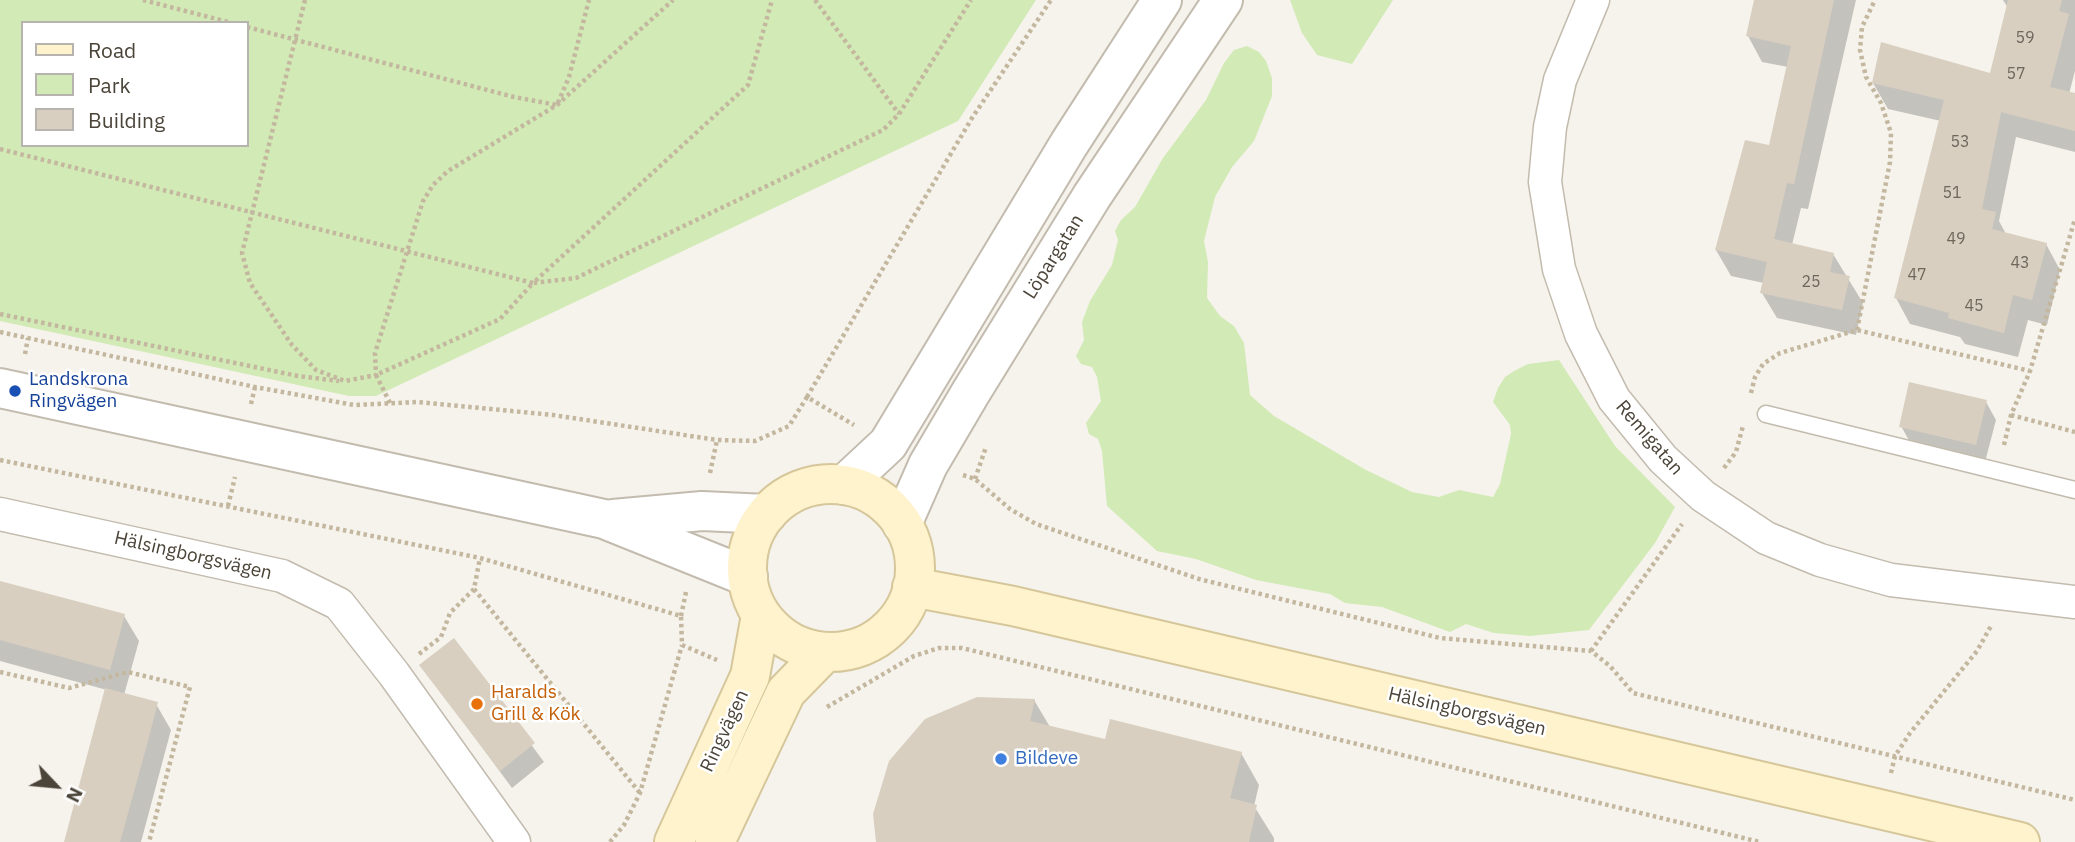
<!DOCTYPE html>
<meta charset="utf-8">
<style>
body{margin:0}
#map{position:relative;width:2075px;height:842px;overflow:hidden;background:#f6f3ec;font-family:"IBM Plex Sans",sans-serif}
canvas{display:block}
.legend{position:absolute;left:21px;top:21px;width:228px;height:126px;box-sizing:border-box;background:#fff;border:2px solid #b7b4b0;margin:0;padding:9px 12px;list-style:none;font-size:21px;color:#4b4439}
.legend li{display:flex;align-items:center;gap:14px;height:35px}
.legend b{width:35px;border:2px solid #b7b4b0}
.north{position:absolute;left:21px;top:751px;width:70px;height:70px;-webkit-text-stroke:5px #fff;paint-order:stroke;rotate:116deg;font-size:19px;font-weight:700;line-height:28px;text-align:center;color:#4b4439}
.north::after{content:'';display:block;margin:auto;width:24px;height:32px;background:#4b4439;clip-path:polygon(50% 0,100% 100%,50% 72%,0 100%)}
</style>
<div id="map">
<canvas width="2075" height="842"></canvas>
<ul class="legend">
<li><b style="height:9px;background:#fff3cd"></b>Road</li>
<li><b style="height:19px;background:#d2eab5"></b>Park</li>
<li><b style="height:19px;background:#d8cfc1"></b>Building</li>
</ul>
<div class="north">N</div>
</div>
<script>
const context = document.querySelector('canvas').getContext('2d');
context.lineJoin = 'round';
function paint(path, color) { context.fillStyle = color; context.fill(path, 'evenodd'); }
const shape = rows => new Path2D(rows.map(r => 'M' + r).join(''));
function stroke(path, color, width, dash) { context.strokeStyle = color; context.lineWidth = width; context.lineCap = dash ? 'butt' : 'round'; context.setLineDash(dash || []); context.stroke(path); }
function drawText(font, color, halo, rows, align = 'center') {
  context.font = font + ' "IBM Plex Sans",sans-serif'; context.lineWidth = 5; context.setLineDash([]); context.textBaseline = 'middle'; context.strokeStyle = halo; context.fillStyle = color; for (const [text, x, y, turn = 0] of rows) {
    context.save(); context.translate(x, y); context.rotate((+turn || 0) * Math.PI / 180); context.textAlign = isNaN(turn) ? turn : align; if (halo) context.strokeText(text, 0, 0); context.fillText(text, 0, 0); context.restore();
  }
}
const green = shape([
 [0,0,1036,0,958,121,376,396,349,396,0,321],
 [23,23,247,23,247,145,23,145],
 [1290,0,1393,0,1352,64,1317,55,1302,33],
 [1247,46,1259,52,1266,61,1272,78,1272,96,1254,141,1232,167,1215,197,1204,241,1208,262,1207,298,1220,316,1234,326,1244,343,1250,395,1274,416,1366,470,1412,492,1439,497,1459,490,1493,497,1500,484,1511,434,1510,425,1493,402,1498,388,1505,377,1514,371,1528,364,1559,360,1615,446,1675,507,1655,543,1589,630,1530,636,1494,633,1466,624,1450,632,1382,607,1345,603,1330,594,1256,580,1196,559,1157,551,1107,506,1102,451,1098,439,1089,434,1086,423,1101,401,1097,377,1092,367,1081,364,1076,356,1084,340,1082,322,1090,301,1112,265,1118,240,1115,231,1121,220,1135,207,1163,158,1206,100,1224,63,1234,50]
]);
const shadow = shape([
 [1756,0,1856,0,1808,209,1801,208,1792,245,1833,254,1863,303,1856,335,1777,318,1762,293,1764,283,1731,276,1716,250,1770,147,1788,67,1762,62,1748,36],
 [2075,0,2075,71,2069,94,2075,95,2075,152,2016,137,1999,221,2006,234,2046,244,2060,270,2047,325,2028,320,2018,357,1965,344,1960,337,1910,324,1896,298,1941,121,1888,109,1873,83,1992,75,2008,8,2003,0],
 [1986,402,1996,420,1985,462,1911,444,1901,426],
 [0,582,124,616,139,641,124,695,156,704,171,730,141,842,67,842,107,690,0,661],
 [454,640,544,762,512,788,421,665],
 [1034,700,1050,727,1107,741,1241,753,1259,785,1254,806,1274,838,1274,842,878,842]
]);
const building = shape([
 [1754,0,1834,0,1794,184,1787,183,1774,239,1834,253,1830,272,1850,276,1842,310,1760,293,1767,262,1715,250,1745,140,1769,145,1791,46,1746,36],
 [2008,0,2062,0,2059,11,2069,14,2050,87,2075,93,2075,131,2001,112,1982,209,1996,212,1992,229,2047,243,2032,300,2013,295,2004,333,1948,318,1949,313,1894,298,1944,100,1872,83,1881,42,1990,73],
 [1909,382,1987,400,1976,445,1899,427],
 [0,581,125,614,110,670,0,640],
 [454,638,535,743,500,771,419,665],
 [105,688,158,702,146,748,120,842,64,842],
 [977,697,1035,699,1030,721,1105,739,1110,719,1242,752,1230,798,1257,805,1249,842,876,842,873,814,889,761,925,719]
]);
const path = shape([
 [143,0,232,23],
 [305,0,242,253,250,283,292,345,316,370,345,381,376,375,375,353,423,201,433,185,448,171,557,105,673,0],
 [815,0,899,114],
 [247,27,514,97,557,105,569,77,589,0],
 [0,149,533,283,748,85,772,0],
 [0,314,298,376,339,381],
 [1857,330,1890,162,1891,133,1881,103,1866,77,1860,50,1862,27,1875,0],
 [0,332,255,387,354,405,418,402,553,415,717,440,755,441,789,426,807,397,854,425],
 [25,354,28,338],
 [1751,393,1755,377,1763,364,1780,353,1857,330,2030,371],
 [807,397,972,118,1051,0],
 [390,403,376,375,500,319,533,283,576,278,883,130,899,114,971,0],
 [251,404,255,387],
 [2011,415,2075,432],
 [2004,445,2011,415,2030,371,2075,219],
 [0,460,480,558,681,616,682,645,717,660],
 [1724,468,1736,452,1743,426],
 [710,473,717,440],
 [963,475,975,479,1010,509,1036,524,1199,579,1440,638,1591,651,1610,666,1633,693,2075,800],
 [975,479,986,447],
 [228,506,235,477],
 [474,589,640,793],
 [681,616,686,592],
 [1591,651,1682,524],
 [419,654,441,637,450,613,474,589,480,558],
 [0,672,69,688,128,672,190,687,149,842],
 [827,707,914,656,939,648,962,648,1760,842],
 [1891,773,1895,756,1910,733,1977,651,1991,626],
 [610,842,624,825,640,793,682,645]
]);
const service = shape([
 [1766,414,2075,490]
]);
const minor = shape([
 [1593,0,1560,80,1550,127,1545,182,1559,269,1581,334,1614,399,1663,459,1703,496,1766,538,1820,560,1891,580,2075,602],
 [0,514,282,576,339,604,394,674,514,842]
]);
const tertiary = shape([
 [0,388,604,519,748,577],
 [844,485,888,444,1069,144,1162,0],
 [613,519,702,511,767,514],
 [902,524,928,465,971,392,1092,196,1223,0]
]);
const secondary = shape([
 '747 568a84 84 0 1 1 168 0a84 84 0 1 1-168 0Z',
 [912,587,1013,606,2020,842],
 [674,842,750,676,761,615],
 [715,842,786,692,825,652]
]);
const markers = [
 [15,391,7,"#1a4fb4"],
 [477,704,7,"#e8710a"],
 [1001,759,7,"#3f7fe0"]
];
const numberNames = [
 ["59",2025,38],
 ["57",2016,74],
 ["53",1960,142],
 ["51",1952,193],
 ["49",1956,239],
 ["43",2020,263],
 ["47",1917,275],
 ["25",1811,282],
 ["45",1974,306]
];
const streetNames = [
 ["Löpargatan",1054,257,-58],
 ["Remigatan",1649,438,49],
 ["Hälsingborgsvägen",193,556,13],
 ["Hälsingborgsvägen",1467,712,13],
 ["Ringvägen",725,731,-65]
];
const transitNames = [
 ["Landskrona",29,380],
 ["Ringvägen",29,402]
];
const foodNames = [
 ["Haralds",491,693],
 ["Grill & Kök",491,715]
];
const shopNames = [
 ["Bildeve",1015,759]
];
paint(green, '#d2eab5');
paint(shadow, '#0003');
paint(building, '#d8cfc1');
stroke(service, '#c2bbae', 19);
stroke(minor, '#c2bbae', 35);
stroke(tertiary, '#c2bbae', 42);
stroke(secondary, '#d6c79b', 42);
stroke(path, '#c4b79f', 4.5, [3.5, 3.5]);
stroke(service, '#fff', 16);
stroke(minor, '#fff', 32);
stroke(tertiary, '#fff', 38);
stroke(secondary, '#fff3cd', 38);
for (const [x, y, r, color] of markers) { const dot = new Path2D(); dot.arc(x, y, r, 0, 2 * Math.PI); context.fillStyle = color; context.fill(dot); stroke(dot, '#fff', 2.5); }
drawText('16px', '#6e675b', null, numberNames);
drawText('19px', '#4b4439', '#fff', streetNames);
drawText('19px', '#164399', '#fff', transitNames, 'left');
drawText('19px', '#c56008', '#fff', foodNames, 'left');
drawText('19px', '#366cbe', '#fff', shopNames, 'left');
</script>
